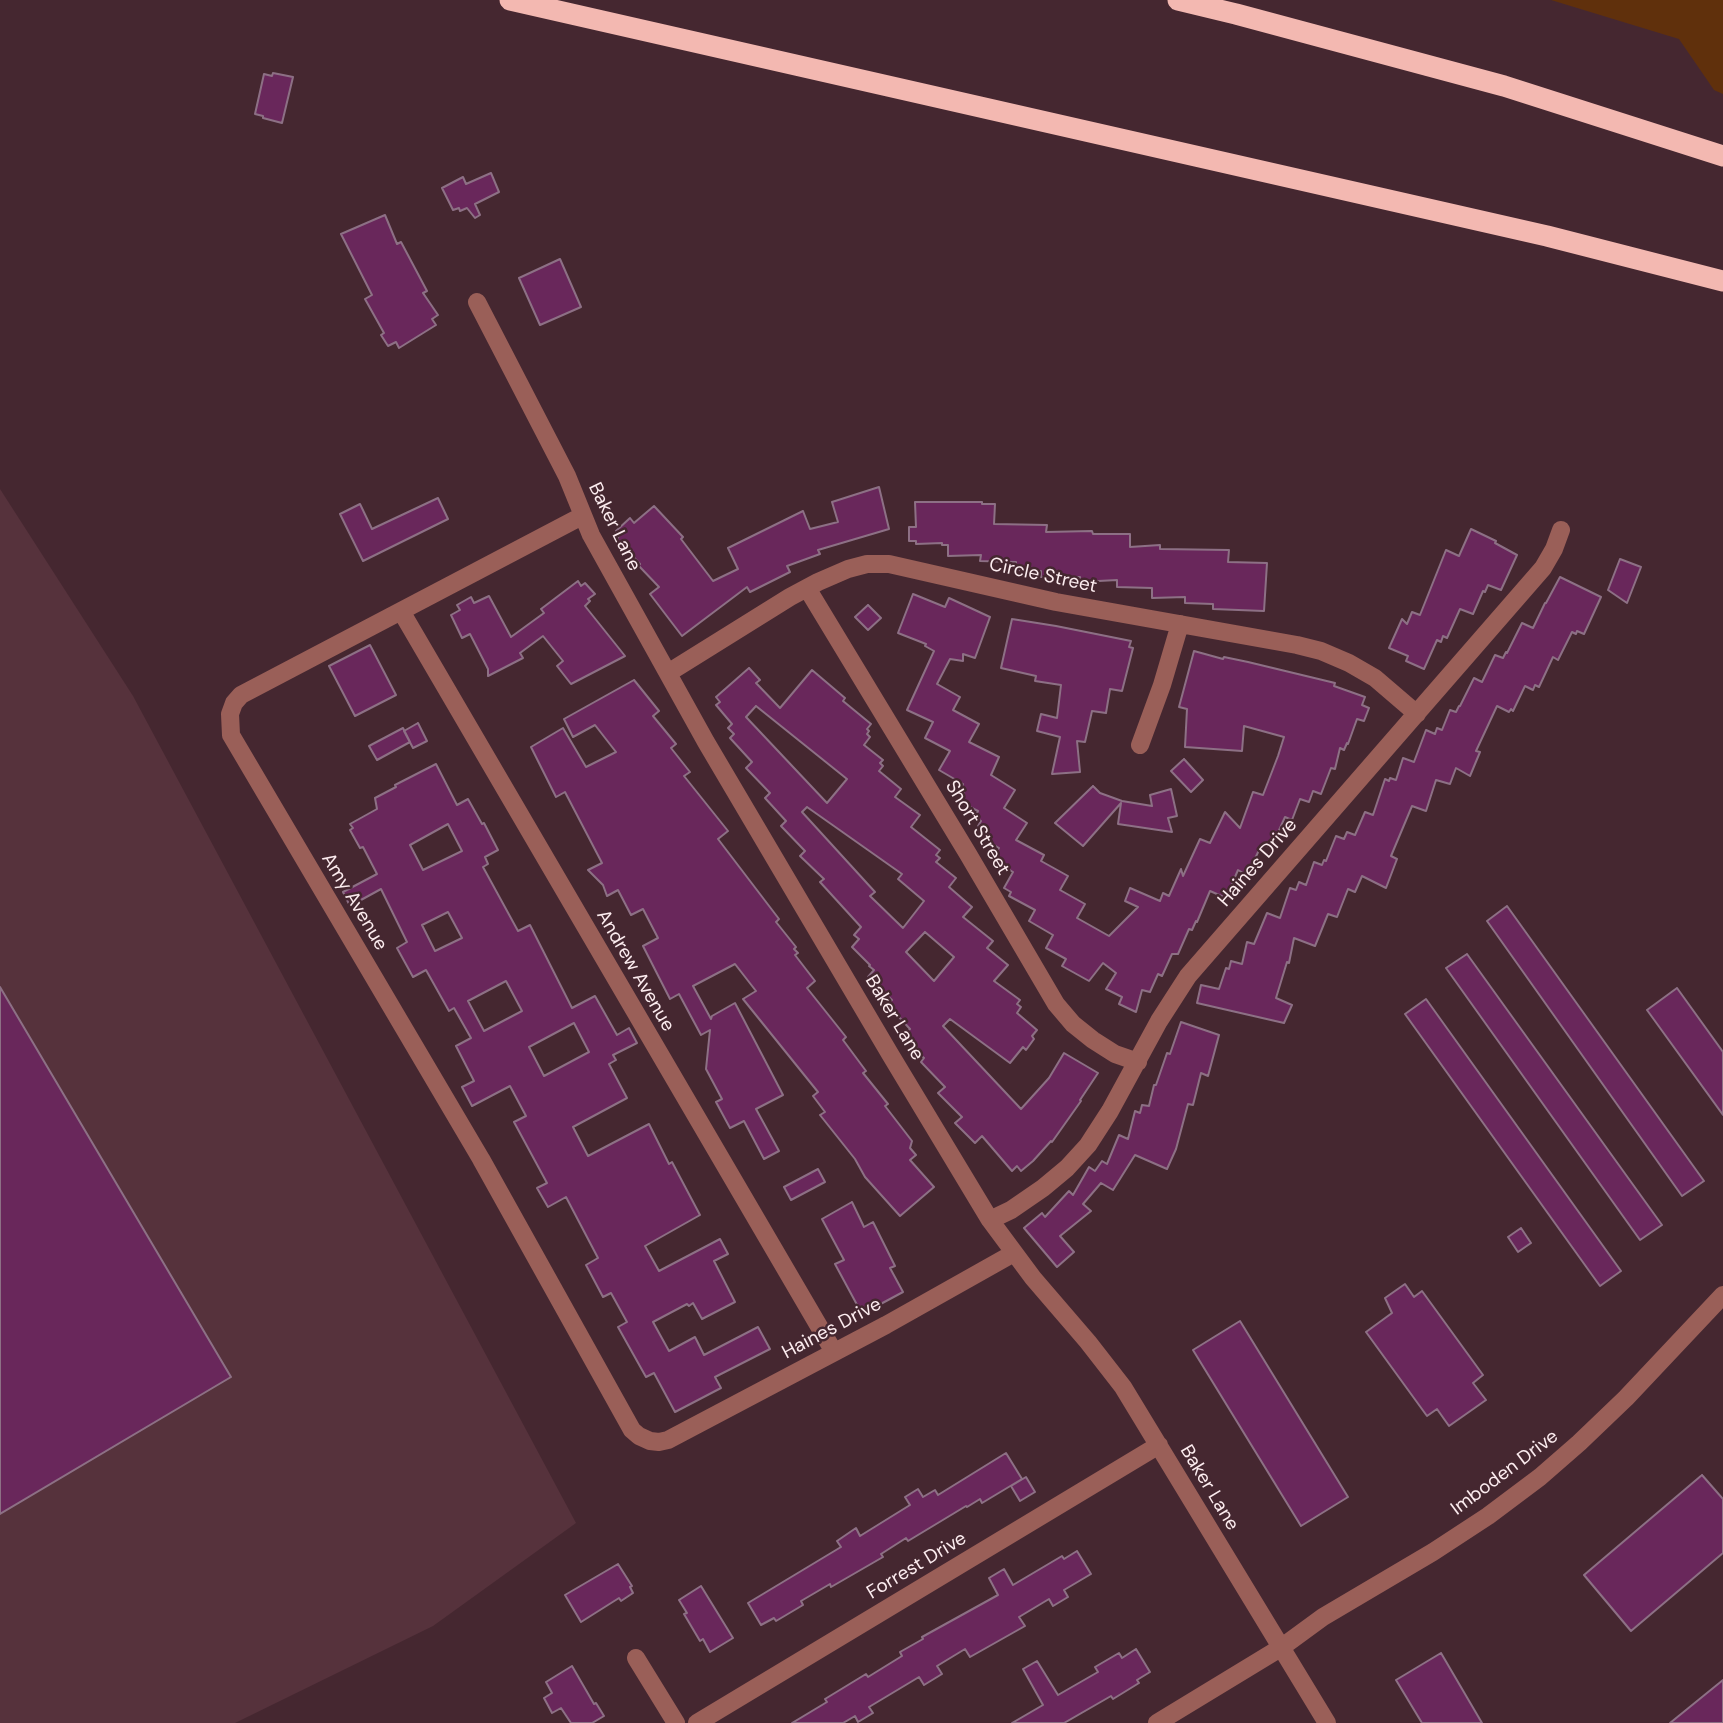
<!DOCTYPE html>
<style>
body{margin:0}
canvas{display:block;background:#452730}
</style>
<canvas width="1723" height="1723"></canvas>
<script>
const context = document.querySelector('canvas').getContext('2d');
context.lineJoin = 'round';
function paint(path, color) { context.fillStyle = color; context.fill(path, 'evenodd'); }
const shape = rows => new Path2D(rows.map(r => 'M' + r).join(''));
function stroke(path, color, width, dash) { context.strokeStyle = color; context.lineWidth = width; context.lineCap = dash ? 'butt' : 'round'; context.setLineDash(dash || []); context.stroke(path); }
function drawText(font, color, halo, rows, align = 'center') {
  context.font = font + ' "DM Sans",sans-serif'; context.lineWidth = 5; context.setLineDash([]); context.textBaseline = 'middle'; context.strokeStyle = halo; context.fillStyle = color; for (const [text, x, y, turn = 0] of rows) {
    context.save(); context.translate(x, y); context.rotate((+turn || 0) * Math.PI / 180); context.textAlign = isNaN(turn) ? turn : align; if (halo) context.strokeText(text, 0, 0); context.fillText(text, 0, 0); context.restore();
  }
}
const built = shape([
 [0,489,133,696,576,1523,433,1626,235,1723,0,1723]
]);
const green = shape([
 [1551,0,1723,0,1723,94,1714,90,1679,39]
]);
const building = shape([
 [273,73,293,77,282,123,263,118,263,116,255,114,264,74,272,76,273,73],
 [491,173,499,192,475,204,480,215,475,218,467,208,460,211,459,208,453,210,442,188,463,177,466,184,491,173],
 [385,215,397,244,401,242,427,291,423,293,438,315,432,319,436,325,399,348,396,342,388,346,381,335,384,333,365,299,372,295,341,234,385,215],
 [560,259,581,307,540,325,519,278,560,259],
 [879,487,889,529,818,550,820,554,787,566,790,572,750,592,747,587,682,636,650,594,659,587,638,565,640,564,617,539,619,536,616,531,630,518,634,523,654,506,683,537,681,539,713,581,738,569,728,548,803,511,810,529,838,522,832,502,879,487],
 [438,498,448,519,363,561,340,514,360,504,372,529,438,498],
 [915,502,982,502,982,504,995,504,994,524,1047,525,1046,532,1092,531,1093,534,1130,534,1130,547,1160,545,1160,549,1229,550,1228,562,1267,563,1264,611,1213,609,1213,604,1185,603,1185,597,1152,598,1152,588,1117,587,1117,580,1080,582,1080,577,1041,577,1041,571,1016,570,1016,562,980,561,981,555,948,556,948,545,942,545,942,543,916,544,916,541,909,541,909,527,916,527,915,502],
 [1471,529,1496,541,1495,543,1517,555,1501,590,1488,585,1485,592,1483,591,1473,614,1460,609,1447,638,1443,636,1441,642,1437,640,1424,669,1406,661,1408,656,1389,648,1402,619,1407,624,1412,612,1420,615,1446,550,1459,556,1471,529],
 [1620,559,1641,567,1627,603,1608,590,1620,559],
 [1560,577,1601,597,1584,634,1577,631,1576,634,1572,632,1558,660,1553,657,1539,687,1535,685,1533,690,1525,686,1513,711,1511,709,1509,712,1497,706,1476,751,1480,752,1470,776,1456,768,1450,784,1436,780,1426,811,1412,806,1391,856,1397,859,1386,888,1362,876,1355,892,1348,889,1337,917,1328,914,1315,946,1294,938,1289,963,1287,962,1276,998,1292,1005,1284,1023,1197,1003,1201,985,1219,989,1226,968,1229,969,1231,961,1242,964,1247,942,1254,944,1267,913,1280,918,1290,888,1296,890,1299,882,1306,885,1314,862,1322,865,1324,860,1326,861,1336,836,1344,839,1347,832,1355,835,1365,812,1373,815,1385,779,1389,781,1390,778,1396,780,1403,758,1414,762,1426,730,1435,734,1437,728,1442,730,1450,710,1456,712,1459,706,1460,706,1474,678,1482,682,1495,655,1503,658,1506,652,1507,653,1522,623,1533,628,1545,603,1546,603,1560,577],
 [578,581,581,586,585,583,595,594,588,599,590,601,585,606,625,656,571,684,557,666,563,661,543,636,520,653,523,658,488,676,488,669,470,634,462,638,451,615,460,610,457,605,471,597,474,603,489,596,511,637,544,613,541,609,578,581],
 [913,594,945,607,949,598,990,617,975,658,963,654,963,661,950,659,937,684,960,697,953,710,979,724,969,742,999,757,991,775,1015,790,1004,808,1027,823,1016,840,1044,855,1041,861,1068,876,1060,890,1085,904,1077,918,1109,936,1138,907,1125,901,1130,888,1160,901,1163,893,1169,896,1181,869,1183,876,1200,839,1210,843,1225,812,1240,828,1253,792,1263,795,1278,756,1284,737,1244,726,1242,751,1185,747,1187,709,1179,707,1194,651,1223,659,1224,657,1248,662,1335,683,1334,686,1365,697,1362,705,1369,708,1364,721,1357,719,1348,744,1347,743,1344,750,1340,748,1335,769,1331,768,1321,794,1313,791,1309,802,1300,799,1292,820,1285,817,1271,848,1262,844,1247,875,1238,870,1226,898,1210,891,1197,922,1196,921,1192,930,1189,929,1178,954,1172,954,1162,976,1158,974,1150,992,1142,990,1136,1012,1119,1004,1122,997,1106,989,1116,973,1103,963,1089,981,1062,966,1066,959,1046,948,1053,935,1029,921,1035,910,1009,896,1011,892,1004,888,1013,872,992,859,999,848,974,833,981,821,975,817,978,811,960,802,964,793,960,790,963,784,939,770,950,751,925,738,933,722,907,710,934,651,925,646,926,644,898,633,913,594],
 [868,605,881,618,868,630,855,617,868,605],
 [1012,619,1056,626,1131,641,1129,647,1133,648,1122,691,1110,689,1106,713,1092,711,1085,742,1077,741,1080,772,1052,774,1060,737,1037,731,1041,714,1057,718,1061,685,1035,681,1036,676,1001,668,1012,619],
 [370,645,396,695,355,716,329,666,370,645],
 [749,668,760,680,756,683,780,708,812,670,845,698,843,701,871,724,867,729,869,731,867,734,870,737,864,745,883,760,880,763,883,766,879,771,901,789,895,797,920,815,911,827,940,850,936,855,940,858,936,862,956,878,949,887,972,907,963,917,993,941,987,948,1008,965,994,981,1020,1000,1017,1004,1021,1007,1017,1013,1037,1030,1032,1036,1034,1039,1026,1050,1023,1047,1010,1063,950,1019,943,1026,1021,1109,1049,1078,1064,1053,1098,1073,1080,1100,1081,1101,1052,1142,1051,1141,1033,1161,1021,1171,1017,1166,1012,1171,982,1136,975,1143,955,1123,962,1117,938,1093,945,1087,921,1062,924,1058,918,1053,920,1051,903,1036,910,1029,887,1004,892,1000,868,977,874,970,869,966,870,965,852,947,859,939,854,935,861,927,820,882,824,879,800,856,805,851,781,826,786,821,765,798,770,793,746,768,752,762,730,738,734,734,728,728,732,724,716,705,720,702,716,697,749,668],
 [756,706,847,779,827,803,746,717,756,706],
 [807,807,902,874,898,879,924,901,903,928,870,896,875,892,802,812,807,807],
 [925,932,954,957,934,981,906,952,925,932],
 [634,680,659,711,653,716,676,744,671,748,690,772,684,776,728,831,718,839,779,919,776,922,796,947,794,949,798,953,795,955,815,981,807,988,846,1037,843,1040,866,1071,863,1073,888,1104,885,1106,912,1141,910,1148,916,1155,910,1160,934,1187,900,1216,865,1177,855,1159,820,1115,825,1112,813,1096,818,1092,743,999,756,991,735,964,693,986,711,1019,712,1016,735,1003,783,1095,756,1109,779,1151,764,1159,744,1121,730,1128,716,1102,722,1099,706,1069,710,1030,701,1035,679,994,670,999,643,946,658,938,643,909,631,915,618,890,607,896,603,885,588,870,602,863,565,792,556,797,531,747,563,728,586,767,616,752,595,725,573,737,564,719,634,680],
 [418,723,427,741,413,748,404,731,418,723],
 [403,728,410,742,377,760,369,746,403,728],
 [1184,759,1203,780,1191,792,1171,771,1184,759],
 [436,764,457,805,468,799,482,824,484,823,498,850,485,857,488,864,483,867,518,931,530,925,572,1008,595,996,617,1035,629,1028,637,1043,613,1055,616,1060,609,1064,627,1098,573,1127,588,1156,649,1124,669,1164,672,1162,700,1215,645,1246,659,1271,720,1239,728,1254,714,1261,735,1302,702,1319,693,1303,689,1306,687,1304,653,1322,669,1351,695,1337,704,1355,758,1327,770,1349,715,1377,721,1388,675,1412,654,1373,646,1377,618,1327,627,1322,611,1293,603,1297,586,1265,598,1258,566,1197,548,1207,537,1188,547,1183,514,1122,526,1116,510,1086,472,1106,462,1087,474,1081,456,1046,471,1038,454,1008,449,1011,426,970,413,977,397,948,407,942,381,889,350,906,343,892,377,874,363,847,360,848,350,830,353,828,350,824,377,809,375,798,396,787,395,785,436,764],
 [448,824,462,851,423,870,410,845,448,824],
 [448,912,462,938,435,951,422,925,448,912],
 [506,981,522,1011,484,1031,468,1001,506,981],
 [574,1023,589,1052,544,1076,529,1047,574,1023],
 [1093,786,1100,793,1122,801,1152,806,1150,795,1171,789,1177,816,1168,818,1172,832,1118,824,1121,803,1083,846,1055,823,1093,786],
 [1507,906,1704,1181,1682,1196,1487,921,1507,906],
 [1467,954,1662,1225,1640,1240,1446,968,1467,954],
 [0,987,231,1377,0,1514,0,987],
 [1677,988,1723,1052,1723,1115,1647,1010,1677,988],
 [1426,999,1621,1271,1600,1286,1405,1014,1426,999],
 [1181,1022,1219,1035,1208,1076,1201,1073,1193,1105,1188,1104,1176,1149,1167,1169,1135,1155,1113,1190,1101,1183,1083,1204,1091,1211,1060,1236,1074,1252,1057,1267,1024,1228,1042,1213,1045,1217,1069,1191,1073,1195,1089,1167,1095,1171,1102,1161,1107,1164,1119,1135,1128,1139,1135,1111,1140,1113,1142,1105,1149,1106,1154,1085,1156,1085,1167,1053,1170,1054,1181,1022],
 [818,1169,825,1182,791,1200,784,1187,818,1169],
 [852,1202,864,1227,873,1222,895,1266,890,1268,903,1292,862,1314,835,1264,844,1260,822,1219,852,1202],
 [1521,1228,1531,1243,1518,1252,1508,1237,1521,1228],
 [1405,1284,1414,1297,1422,1291,1483,1375,1473,1383,1486,1400,1449,1426,1437,1409,1427,1416,1366,1332,1392,1313,1385,1298,1405,1284],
 [1240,1321,1348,1497,1301,1526,1193,1350,1240,1321],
 [1006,1453,1022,1479,982,1503,980,1499,967,1507,966,1506,908,1541,906,1538,881,1554,883,1557,831,1587,830,1584,801,1601,803,1605,776,1621,774,1618,761,1625,748,1603,841,1547,837,1541,856,1528,860,1536,910,1505,905,1497,918,1489,923,1497,935,1490,938,1495,1006,1453],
 [1702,1475,1723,1499,1723,1553,1631,1631,1584,1575,1702,1475],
 [1026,1477,1035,1492,1020,1501,1011,1486,1026,1477],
 [1077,1551,1091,1574,1064,1590,1068,1597,1053,1606,1049,1599,1019,1617,1025,1626,970,1657,965,1649,937,1666,942,1674,924,1685,919,1677,869,1707,873,1713,858,1722,855,1716,843,1723,792,1723,827,1702,825,1699,866,1674,868,1677,902,1656,900,1652,923,1639,922,1637,998,1595,989,1578,1004,1569,1013,1585,1062,1556,1064,1559,1077,1551],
 [618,1564,632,1586,630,1587,633,1593,621,1601,619,1598,581,1622,565,1595,618,1564],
 [701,1586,733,1638,710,1652,703,1639,700,1641,684,1614,687,1613,679,1600,701,1586],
 [1136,1649,1150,1672,1137,1680,1139,1683,1113,1699,1111,1696,1064,1723,1012,1723,1043,1705,1023,1669,1037,1661,1058,1695,1098,1672,1095,1667,1119,1653,1122,1658,1136,1649],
 [1441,1653,1482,1723,1422,1723,1396,1680,1441,1653],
 [572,1666,594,1704,596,1703,604,1716,592,1723,571,1723,561,1708,552,1713,544,1698,552,1693,546,1682,572,1666],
 [1723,1680,1723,1723,1670,1723,1723,1680]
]);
const street = shape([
 [477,302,567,476,591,535,706,742,890,1054,990,1220,1033,1278,1088,1342,1123,1387,1327,1723],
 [582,516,241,695,234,703,230,714,231,735,481,1159,632,1430,639,1436,650,1441,659,1442,668,1440,886,1325,1014,1253],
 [807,588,968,854,1056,1004,1073,1024,1093,1040,1115,1054,1138,1062],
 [401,611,834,1352],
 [668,673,790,597,818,582,848,569,867,564,889,564,1056,602,1297,645,1321,651,1349,663,1375,678,1417,714],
 [1140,745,1162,685,1180,624],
 [990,1220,1011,1210,1043,1188,1067,1168,1088,1145,1110,1111,1159,1021,1188,976,1543,568,1554,549,1561,530],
 [636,1658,676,1723],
 [697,1723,1159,1445],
 [1157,1723,1282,1647,1323,1617,1433,1552,1488,1516,1540,1477,1579,1443,1626,1398,1723,1295]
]);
const highway = shape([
 [510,0,1547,236,1723,281],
 [1178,0,1236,14,1504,86,1723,156]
]);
const streetNames = [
 ["Baker Lane",614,527,64],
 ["Circle Street",1043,576,12],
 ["Short Street",977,828,59],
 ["Haines Drive",1258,863,-49],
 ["Amy Avenue",354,902,59],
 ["Andrew Avenue",635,971,60],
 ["Baker Lane",894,1018,59],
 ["Haines Drive",832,1329,-28],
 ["Imboden Drive",1505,1473,-37],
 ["Baker Lane",1209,1488,59],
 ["Forrest Drive",917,1566,-31]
];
paint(built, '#56323c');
paint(green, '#60300c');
paint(building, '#69275b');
stroke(building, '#8d7085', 2);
stroke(street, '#9a5f58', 18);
stroke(highway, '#f3b8b1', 21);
drawText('19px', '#fcecef', '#452730', streetNames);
</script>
